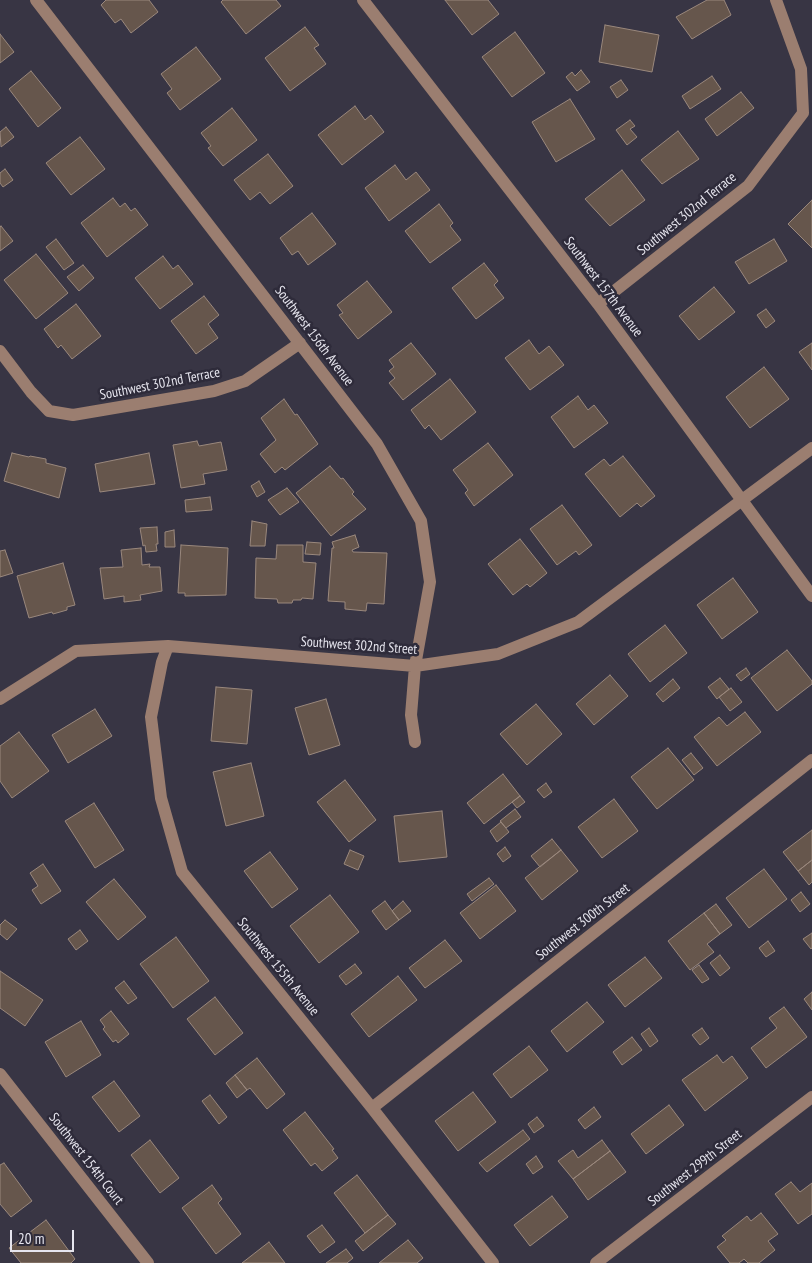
<!DOCTYPE html>
<style>
body{margin:0}
#map{position:relative;width:812px;height:1263px;overflow:hidden;background:#383544;font-family:"PT Sans Narrow",sans-serif}
canvas{display:block}
.scale{position:absolute;left:10px;top:1230px;width:64px;height:22px;box-sizing:border-box;border:2px solid #e6e5ee;border-top:0;padding-left:6px;font-size:15px;line-height:18px;white-space:nowrap;color:#e6e5ee;-webkit-text-stroke:4px #2e2b3a;paint-order:stroke}
</style>
<div id="map">
<canvas width="812" height="1263"></canvas>
<div class="scale">20 m</div>
</div>
<script>
const context = document.querySelector('canvas').getContext('2d');
context.lineJoin = 'round';
function paint(path, color) { context.fillStyle = color; context.fill(path, 'evenodd'); }
const shape = rows => new Path2D(rows.map(r => 'M' + r).join(''));
function stroke(path, color, width, dash) { context.strokeStyle = color; context.lineWidth = width; context.lineCap = dash ? 'butt' : 'round'; context.setLineDash(dash || []); context.stroke(path); }
function drawText(font, color, halo, rows, align = 'center') {
  context.font = font + ' "PT Sans Narrow",sans-serif'; context.lineWidth = 5; context.setLineDash([]); context.textBaseline = 'middle'; context.strokeStyle = halo; context.fillStyle = color; for (const [text, x, y, turn = 0] of rows) {
    context.save(); context.translate(x, y); context.rotate((+turn || 0) * Math.PI / 180); context.textAlign = isNaN(turn) ? turn : align; if (halo) context.strokeText(text, 0, 0); context.fillText(text, 0, 0); context.restore();
  }
}
const building = shape([
 [106,0,149,0,158,12,131,33,121,19,115,23,101,5,106,0],
 [223,0,276,0,281,6,246,34,221,2,223,0],
 [445,0,488,0,499,14,472,35,445,0],
 [707,0,724,0,731,15,692,39,676,17,707,0],
 [605,25,659,35,652,72,599,62,605,25],
 [305,27,319,45,314,48,326,64,290,91,265,58,305,27],
 [515,32,545,73,512,97,482,57,515,32],
 [0,34,14,52,0,63,0,34],
 [196,47,221,79,180,110,167,93,172,89,161,74,196,47],
 [581,70,590,82,577,91,566,77,572,72,575,76,581,70],
 [31,71,61,108,38,127,9,89,31,71],
 [712,76,721,89,690,109,682,96,712,76],
 [621,80,628,90,617,98,610,87,621,80],
 [741,92,754,108,717,136,705,119,741,92],
 [570,99,595,139,556,162,532,122,570,99],
 [355,106,365,120,371,115,384,132,342,165,318,135,355,106],
 [232,108,257,140,223,166,208,148,211,146,201,133,232,108],
 [630,120,635,126,630,129,637,137,627,145,616,130,630,120],
 [6,127,14,137,1,147,0,132,6,127],
 [678,131,699,159,662,184,641,160,678,131],
 [80,137,105,169,71,195,46,163,80,137],
 [268,154,293,186,270,204,260,192,250,200,234,180,268,154],
 [395,165,406,180,416,172,430,190,389,221,365,188,395,165],
 [5,169,13,180,3,187,0,183,0,173,5,169],
 [622,170,645,200,610,226,585,199,622,170],
 [113,198,120,207,125,203,131,211,135,208,148,225,107,257,81,223,113,198],
 [812,200,812,248,788,224,812,200],
 [439,204,453,223,450,226,461,240,430,263,405,231,439,204],
 [312,213,336,244,308,265,298,251,292,255,280,238,312,213],
 [1,226,13,241,0,251,0,227,1,226],
 [56,239,74,263,64,270,46,247,56,239],
 [774,239,787,261,749,284,735,262,774,239],
 [36,254,68,293,36,319,4,280,36,254],
 [163,256,173,269,178,265,193,284,160,309,135,278,163,256],
 [484,263,498,281,494,285,504,298,476,319,452,288,484,263],
 [83,265,94,278,79,291,67,277,83,265],
 [367,281,392,312,358,339,339,315,343,313,337,305,367,281],
 [714,287,735,312,699,340,679,316,714,287],
 [204,296,219,315,208,324,218,338,196,354,171,321,204,296],
 [76,304,101,336,72,359,61,345,58,348,44,329,76,304],
 [766,309,775,321,766,328,757,315,766,309],
 [529,340,539,354,549,346,564,365,530,390,505,358,529,340],
 [411,343,436,374,403,400,389,383,395,378,389,371,394,367,389,360,411,343],
 [812,343,812,370,799,352,812,343],
 [764,367,789,399,750,428,726,397,764,367],
 [450,379,476,412,441,440,429,425,425,429,411,410,450,379],
 [578,396,588,410,594,405,608,423,574,448,551,417,578,396],
 [284,399,295,415,297,414,318,444,285,470,282,467,275,473,260,454,276,440,261,418,284,399],
 [197,441,199,446,221,442,227,470,203,474,205,484,181,488,173,445,197,441],
 [488,443,513,475,474,506,465,493,468,490,453,470,488,443],
 [12,453,29,457,30,456,46,459,46,463,66,468,59,498,4,481,12,453],
 [149,453,155,484,100,492,95,464,149,453],
 [623,456,655,496,641,507,637,503,620,517,585,474,604,459,610,466,623,456],
 [330,466,341,479,343,478,354,492,352,494,366,509,331,536,296,493,330,466],
 [259,481,265,492,257,497,251,486,259,481],
 [287,488,299,502,280,515,268,500,287,488],
 [210,497,212,510,186,512,185,500,210,497],
 [562,505,592,545,579,555,576,551,557,565,530,529,562,505],
 [252,521,267,524,265,546,250,546,252,521],
 [157,527,158,544,156,544,157,551,146,552,145,545,143,546,140,528,157,527],
 [174,530,175,547,165,547,165,532,174,530],
 [355,535,359,547,352,550,353,552,387,553,384,604,367,603,366,611,345,609,345,602,328,601,332,548,334,548,332,542,355,535],
 [520,539,547,573,530,587,527,584,513,595,488,564,520,539],
 [307,542,321,543,320,555,305,554,307,542],
 [181,545,228,548,226,595,185,596,185,593,178,593,181,545],
 [277,545,303,545,303,562,316,563,313,599,302,598,301,600,293,600,292,603,278,603,277,599,255,598,256,558,276,559,277,545],
 [141,548,142,565,150,564,149,567,160,567,162,591,140,595,141,600,124,602,124,596,104,599,100,568,123,567,121,550,141,548],
 [5,550,13,573,0,577,0,551,5,550],
 [63,563,75,605,67,607,67,610,53,614,52,612,29,618,17,576,63,563],
 [733,578,758,612,722,639,697,605,733,578],
 [665,625,687,653,650,682,628,654,665,625],
 [787,650,812,681,812,684,777,711,751,678,787,650],
 [746,668,750,674,741,681,736,675,746,668],
 [610,675,628,696,594,725,576,704,610,675],
 [720,678,729,689,717,699,708,687,720,678],
 [673,679,680,688,663,702,656,694,673,679],
 [216,687,252,690,247,744,211,741,216,687],
 [731,688,742,702,730,711,719,697,731,688],
 [326,699,340,745,309,755,295,708,326,699],
 [536,704,562,734,527,765,500,734,536,704],
 [95,709,112,736,68,763,52,735,95,709],
 [745,712,761,732,717,766,694,737,719,717,727,726,745,712],
 [19,732,49,771,12,798,0,781,0,746,19,732],
 [668,748,694,780,657,809,631,777,668,748],
 [691,753,703,768,694,775,682,760,691,753],
 [251,763,264,816,226,826,213,772,251,763],
 [503,774,520,796,484,824,467,803,503,774],
 [345,780,376,820,349,842,317,802,345,780],
 [546,783,552,792,544,798,537,790,546,783],
 [520,796,525,802,517,808,512,802,520,796],
 [614,799,638,831,602,858,578,827,614,799],
 [94,803,124,850,95,868,65,821,94,803],
 [515,809,521,817,506,828,500,821,515,809],
 [442,811,447,857,399,862,394,816,442,811],
 [501,822,509,832,497,842,490,831,501,822],
 [812,830,812,860,798,871,783,852,812,830],
 [552,839,561,850,540,867,531,856,552,839],
 [505,847,511,856,503,862,497,854,505,847],
 [350,850,364,856,358,870,344,864,350,850],
 [561,850,578,871,542,900,525,878,561,850],
 [270,852,298,889,272,908,244,871,270,852],
 [812,860,812,882,809,885,798,871,812,860],
 [43,864,61,891,41,904,32,890,38,886,30,873,43,864],
 [764,869,787,899,749,928,726,898,764,869],
 [489,878,494,884,472,901,467,894,489,878],
 [114,879,146,917,118,940,86,902,114,879],
 [496,885,516,911,480,939,460,913,496,885],
 [801,892,810,904,800,912,791,900,801,892],
 [330,895,359,932,319,963,290,926,330,895],
 [385,901,399,920,386,930,372,911,385,901],
 [403,901,411,911,399,920,392,911,403,901],
 [716,904,732,925,720,934,704,913,716,904],
 [704,913,720,934,707,944,714,952,690,970,668,941,704,913],
 [5,920,17,929,7,940,0,934,0,925,5,920],
 [80,930,88,941,76,950,68,939,80,930],
 [812,933,812,948,811,949,803,939,812,933],
 [176,937,209,981,173,1008,140,964,176,937],
 [445,940,462,961,425,988,409,968,445,940],
 [768,941,775,951,766,957,759,948,768,941],
 [720,955,730,968,720,976,710,963,720,955],
 [645,957,662,978,625,1007,608,985,645,957],
 [355,964,362,973,346,985,339,976,355,964],
 [699,965,709,979,702,983,692,970,699,965],
 [0,971,43,1000,25,1026,0,1008,0,971],
 [398,976,417,1000,369,1037,351,1014,398,976],
 [124,981,137,998,128,1004,115,988,124,981],
 [812,992,812,1010,804,999,812,992],
 [215,997,243,1033,215,1055,187,1019,215,997],
 [587,1002,604,1022,567,1052,551,1031,587,1002],
 [784,1007,807,1037,766,1068,751,1048,777,1028,769,1018,784,1007],
 [111,1011,129,1034,118,1043,116,1040,113,1042,103,1029,105,1027,100,1020,111,1011],
 [81,1021,101,1055,66,1077,45,1042,81,1021],
 [649,1028,658,1041,650,1047,641,1034,649,1028],
 [702,1028,709,1038,700,1045,692,1035,702,1028],
 [632,1037,642,1050,622,1065,613,1052,632,1037],
 [529,1046,548,1070,511,1098,493,1074,529,1046],
 [717,1055,723,1063,732,1056,748,1078,705,1111,682,1080,717,1055],
 [257,1058,285,1094,267,1109,250,1088,247,1090,235,1075,257,1058],
 [235,1075,247,1090,237,1098,226,1083,235,1075],
 [114,1081,140,1116,119,1132,92,1097,114,1081],
 [473,1092,496,1122,458,1151,435,1121,473,1092],
 [210,1095,227,1117,219,1124,202,1101,210,1095],
 [669,1105,684,1125,646,1154,631,1134,669,1105],
 [594,1107,601,1117,585,1129,578,1120,594,1107],
 [305,1112,334,1149,332,1150,338,1158,322,1171,315,1163,311,1166,283,1130,305,1112],
 [537,1117,544,1126,534,1133,528,1124,537,1117],
 [523,1130,530,1139,487,1172,479,1163,523,1130],
 [150,1140,179,1178,160,1193,131,1155,150,1140],
 [602,1140,610,1151,573,1179,558,1161,573,1150,578,1158,602,1140],
 [610,1151,626,1172,588,1200,573,1179,610,1151],
 [536,1156,543,1167,533,1174,526,1164,536,1156],
 [4,1163,32,1201,11,1217,0,1204,0,1165,4,1163],
 [357,1175,388,1215,365,1233,334,1193,357,1175],
 [791,1182,800,1192,812,1183,812,1214,798,1224,775,1194,791,1182],
 [212,1185,222,1199,218,1203,241,1234,216,1254,182,1208,212,1185],
 [552,1196,568,1217,530,1246,514,1225,552,1196],
 [761,1213,778,1234,768,1241,775,1250,759,1263,748,1263,744,1259,739,1263,730,1263,717,1247,726,1240,722,1236,747,1216,751,1221,761,1213],
 [388,1215,396,1224,363,1251,355,1241,388,1215],
 [46,1220,75,1259,71,1263,21,1263,9,1248,46,1220],
 [322,1225,335,1242,320,1253,307,1236,322,1225],
 [408,1240,423,1258,417,1263,379,1263,408,1240],
 [269,1242,285,1263,242,1263,269,1242],
 [346,1249,353,1258,347,1263,326,1263,346,1249]
]);
const minor = shape([
 [36,0,377,444,421,521,430,582,415,666,411,715,415,742],
 [363,0,598,304,812,596],
 [598,304,748,186,803,113,801,69,776,0],
 [0,351,31,392,49,411,73,415,214,391,245,381,300,343],
 [168,646,162,662,151,717,161,798,182,872,372,1108,493,1263],
 [0,699,76,651,168,646,415,666,498,654,578,622,812,448],
 [0,1074,148,1263],
 [372,1108,812,760],
 [596,1263,812,1097]
]);
const streetNames = [
 ["Southwest 302nd Terrace",687,214,-39],
 ["Southwest 157th Avenue",603,287,53],
 ["Southwest 156th Avenue",314,336,53],
 ["Southwest 302nd Terrace",160,384,-11],
 ["Southwest 302nd Street",359,646,4],
 ["Southwest 300th Street",583,922,-38],
 ["Southwest 155th Avenue",278,967,51],
 ["Southwest 154th Court",86,1159,52],
 ["Southwest 299th Street",695,1168,-38]
];
paint(building, '#66564c');
stroke(building, '#9a887d', 1);
stroke(minor, '#9b7e70', 12);
drawText('14px', '#e6e5ee', '#2e2b3a', streetNames);
</script>
